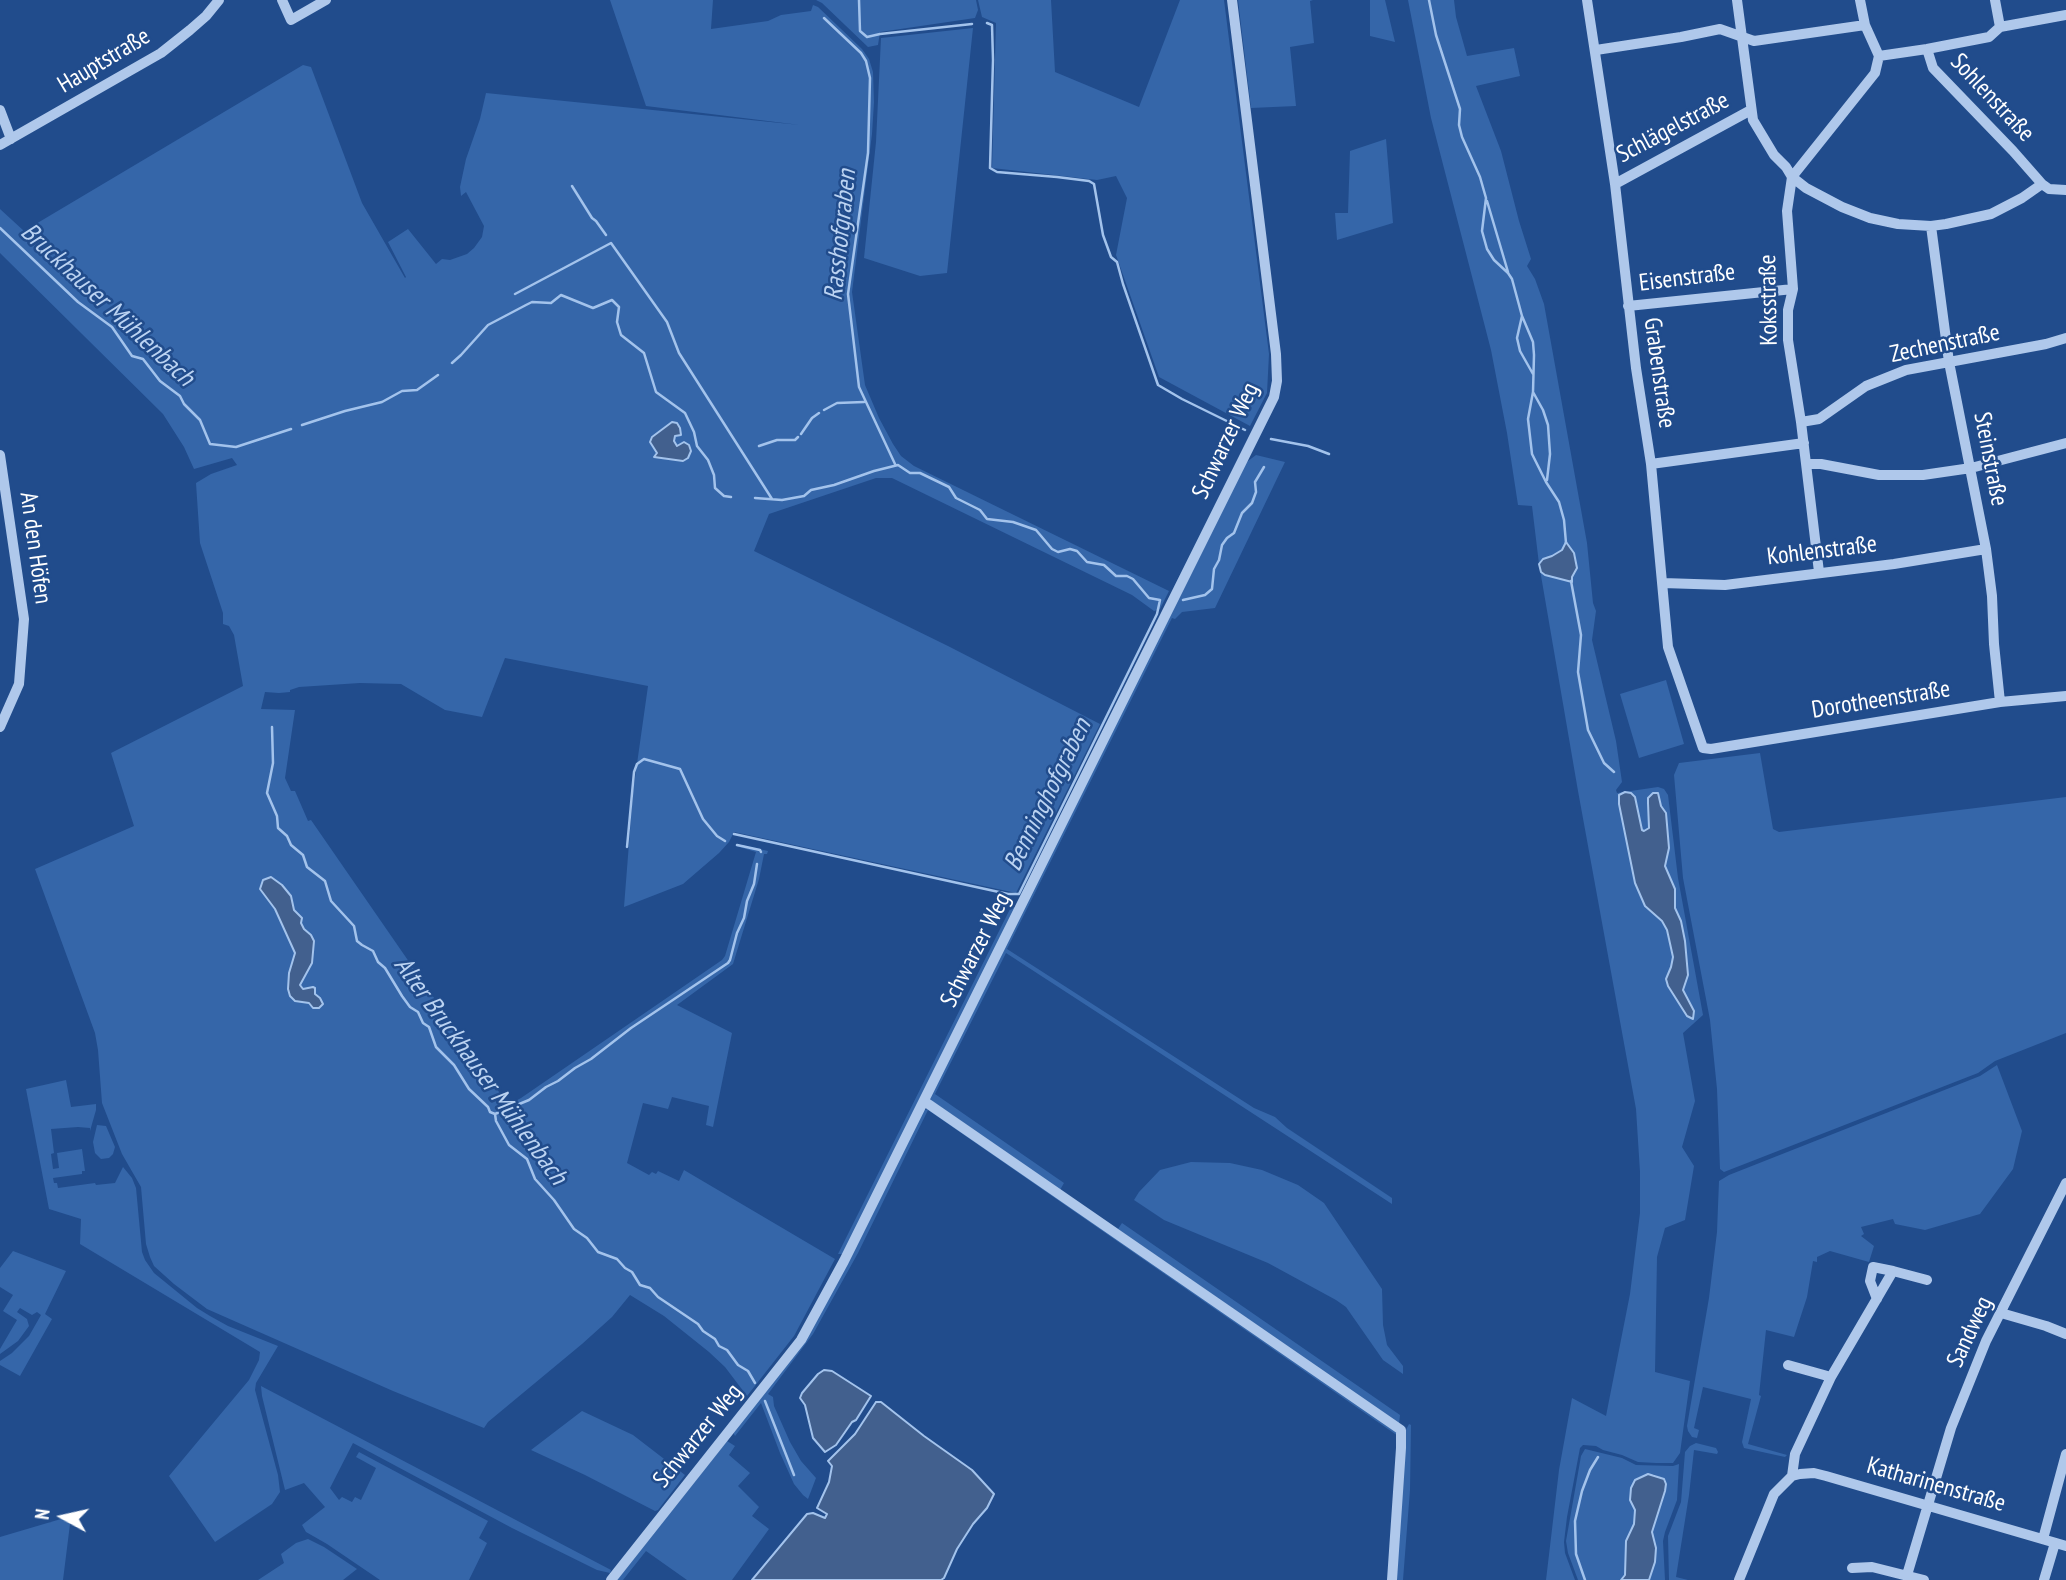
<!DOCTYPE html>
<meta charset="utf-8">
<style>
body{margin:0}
#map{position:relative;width:2066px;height:1580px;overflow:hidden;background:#214c8c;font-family:"PT Sans Narrow",sans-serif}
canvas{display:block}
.north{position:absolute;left:28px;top:1482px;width:70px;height:70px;-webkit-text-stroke:5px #214c8c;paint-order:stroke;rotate:278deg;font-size:19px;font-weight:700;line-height:28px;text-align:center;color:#fff}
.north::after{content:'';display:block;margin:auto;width:24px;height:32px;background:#fff;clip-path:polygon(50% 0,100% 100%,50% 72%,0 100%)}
</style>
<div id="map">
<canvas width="2066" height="1580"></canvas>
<div class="north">N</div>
</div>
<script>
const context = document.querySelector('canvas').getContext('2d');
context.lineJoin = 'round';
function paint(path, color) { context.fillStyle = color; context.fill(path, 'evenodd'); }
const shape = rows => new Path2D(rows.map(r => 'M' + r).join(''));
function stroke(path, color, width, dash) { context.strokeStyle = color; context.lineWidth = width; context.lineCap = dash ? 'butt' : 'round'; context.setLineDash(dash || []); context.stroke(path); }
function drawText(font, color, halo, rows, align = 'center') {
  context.font = font + ' "PT Sans Narrow",sans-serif'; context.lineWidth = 5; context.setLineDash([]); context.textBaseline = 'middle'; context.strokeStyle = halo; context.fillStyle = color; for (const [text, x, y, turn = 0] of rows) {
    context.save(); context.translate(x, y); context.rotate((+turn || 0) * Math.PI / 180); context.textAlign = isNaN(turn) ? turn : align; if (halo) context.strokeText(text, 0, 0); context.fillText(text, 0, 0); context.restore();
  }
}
const green = shape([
 [610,0,713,0,711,29,768,21,781,15,811,11,813,5,818,7,862,49,869,59,873,72,874,102,872,134,852,292,865,385,879,418,893,444,901,456,914,466,1169,591,1160,609,1154,611,1132,595,892,478,876,478,769,514,754,551,948,646,1100,724,1016,893,734,832,729,842,719,853,683,884,624,907,633,792,648,686,505,658,482,717,445,710,401,684,360,683,299,687,290,690,290,692,279,693,265,692,261,709,295,710,285,778,291,791,295,791,308,821,311,820,508,1105,521,1098,722,960,725,956,756,852,736,846,737,844,768,851,767,854,764,854,759,879,733,964,677,1005,732,1033,713,1127,706,1125,709,1106,672,1097,668,1109,643,1103,627,1163,649,1175,652,1172,656,1174,658,1171,679,1181,684,1170,835,1259,794,1336,747,1396,725,1367,709,1352,664,1316,630,1295,612,1317,582,1344,488,1422,484,1428,393,1391,207,1309,174,1284,154,1266,150,1257,146,1244,141,1187,122,1154,102,1103,98,1050,95,1033,35,869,134,826,111,753,243,686,234,635,229,626,223,624,223,613,200,543,196,483,211,474,237,465,232,458,194,469,184,447,163,414,0,253,0,209,24,231,303,65,311,67,362,203,405,278,406,277,388,242,408,229,436,264,442,259,450,260,467,254,474,248,482,237,484,226,466,192,461,196,460,187,466,159,480,119,486,93,800,125,646,106],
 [816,0,976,0,978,10,975,18,880,32,878,45,868,47,822,3],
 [978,0,1051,0,1055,72,1139,107,1180,0,1224,0,1269,354,1267,393,1250,426,1159,377,1116,255,1127,198,1116,176,1097,180,992,168,996,23,982,17],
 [1238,0,1313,0,1310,1,1314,43,1290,47,1296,106,1251,108],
 [1370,0,1385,0,1395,42,1370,36],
 [1408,0,1454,0,1456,17,1467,56,1514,48,1520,76,1476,86,1501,151,1519,221,1531,259,1527,266,1535,279,1544,304,1587,543,1593,603,1596,611,1592,640,1616,741,1622,782,1616,790,1617,793,1658,787,1664,789,1668,795,1678,878,1703,1015,1683,1033,1695,1101,1682,1147,1694,1166,1685,1220,1665,1228,1657,1257,1655,1372,1690,1381,1680,1453,1673,1463,1656,1463,1638,1462,1622,1455,1603,1450,1596,1446,1583,1445,1580,1448,1567,1517,1564,1542,1565,1553,1575,1580,1546,1580,1559,1470,1572,1398,1606,1416,1630,1294,1640,1213,1640,1172,1636,1109,1578,791,1539,564,1532,506,1518,505,1507,433,1491,350,1431,118],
 [973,28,947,273,920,276,864,258,876,142,881,38],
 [1386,139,1393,223,1337,240,1335,213,1348,213,1350,151],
 [1256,455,1285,462,1215,608,1182,612,1175,619,1172,618,1007,949,1254,1108,1275,1117,1287,1128,1392,1198,1392,1204,1006,953,935,1094,1064,1183,1060,1190,932,1101,929,1097,1244,464],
 [1666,680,1684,744,1639,758,1620,694],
 [1760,753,1773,829,1779,832,2066,797,2066,1033,1995,1061,1978,1073,1724,1172,1720,1169,1717,1089,1710,1020,1683,878,1674,775,1679,763],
 [1012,905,1015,908,843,1254,838,1254],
 [1997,1065,2022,1131,2013,1169,1980,1214,1925,1230,1895,1224,1893,1219,1861,1227,1864,1234,1861,1236,1874,1246,1869,1262,1830,1251,1817,1257,1817,1262,1813,1261,1807,1297,1794,1337,1766,1330,1759,1395,1761,1396,1748,1444,1787,1455,1785,1457,1744,1448,1742,1442,1751,1399,1703,1387,1694,1428,1699,1430,1697,1438,1692,1437,1688,1431,1687,1426,1709,1298,1717,1232,1719,1181,1729,1175,1980,1076],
 [66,1080,71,1107,96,1104,96,1110,90,1131,90,1128,78,1127,51,1129,54,1153,51,1154,53,1169,59,1168,57,1153,82,1149,85,1171,82,1171,82,1174,53,1178,54,1183,57,1183,58,1188,95,1183,96,1185,115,1183,123,1167,132,1178,136,1188,142,1252,145,1260,154,1273,197,1308,210,1316,228,1326,278,1346,256,1383,255,1390,278,1475,280,1492,272,1504,215,1542,169,1476,249,1380,259,1360,260,1352,80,1244,81,1219,49,1209,26,1089],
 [928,1109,1396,1430,1398,1436,928,1110,858,1253,813,1334,768,1394,773,1397,774,1406,790,1442,801,1461,816,1478,808,1499,803,1495,794,1484,780,1453,761,1403,735,1436,733,1432,803,1343,922,1111],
 [97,1125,106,1126,115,1147,113,1154,109,1158,101,1159,95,1153,93,1142],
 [1191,1162,1230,1163,1262,1170,1298,1185,1324,1203,1382,1289,1383,1325,1387,1345,1403,1366,1403,1374,1383,1360,1346,1307,1336,1300,1268,1263,1164,1220,1134,1200,1139,1192,1160,1170],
 [1122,1223,1400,1415,1399,1424,1118,1229],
 [13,1251,66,1271,45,1314,52,1319,20,1376,0,1365,0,1361,12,1353,29,1336,41,1315,37,1312,32,1315,20,1308,17,1312,27,1319,29,1326,18,1341,0,1354,0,1349,17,1320,3,1311,13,1295,0,1287,0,1268],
 [261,1386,417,1468,611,1570,610,1573,597,1570,512,1528,353,1443,330,1488,339,1500,342,1497,352,1502,355,1497,361,1500,376,1468,356,1457,359,1452,488,1521,479,1538,487,1543,469,1580,380,1580,327,1544,306,1532,302,1525,325,1507,304,1483,285,1490,262,1396],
 [582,1411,633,1435,685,1475,658,1510,655,1511,585,1475,531,1450],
 [1409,1424,1411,1425,1410,1490,1403,1580,1394,1580,1405,1432],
 [727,1441,735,1446,729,1455,750,1473,738,1486,759,1507,752,1516,769,1529,732,1580,687,1580,646,1551,623,1580,617,1580],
 [1696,1443,1716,1448,1718,1452,1717,1454,1694,1450,1689,1495,1676,1577,1688,1580,1669,1580,1668,1536,1681,1502,1685,1452,1690,1446],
 [1585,1449,1622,1458,1636,1465,1673,1466,1679,1464,1677,1500,1665,1532,1663,1541,1665,1580,1649,1580,1655,1562,1656,1548,1652,1532,1665,1491,1664,1479,1653,1474,1630,1500,1635,1510,1634,1524,1626,1541,1625,1575,1621,1580,1578,1580,1568,1553,1566,1541,1581,1456],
 [71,1516,63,1580,0,1580,0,1537],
 [308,1539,324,1547,357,1569,343,1580,258,1580,284,1563,281,1554,296,1543]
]);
const water = shape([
 [672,422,677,423,680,428,681,435,675,436,674,441,677,446,684,442,689,445,691,451,688,458,683,461,654,457,657,453,650,442,652,437,672,422],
 [1566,542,1574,553,1577,568,1572,577,1572,582,1545,575,1541,572,1539,564,1543,559,1552,556,1562,550,1566,542],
 [1625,792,1631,793,1635,797,1642,830,1644,831,1649,828,1648,803,1648,798,1653,793,1658,793,1661,806,1666,813,1669,848,1665,866,1675,889,1675,908,1681,921,1685,941,1688,975,1683,990,1694,1011,1693,1019,1687,1016,1668,986,1666,979,1671,967,1673,957,1667,930,1662,921,1645,906,1635,883,1619,804,1619,795,1625,792],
 [271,877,282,885,291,896,294,910,302,918,301,923,304,929,311,935,314,941,312,963,300,985,303,989,313,987,315,988,315,994,320,998,323,1004,319,1008,313,1008,309,1003,295,1001,290,996,288,989,289,973,295,953,275,909,260,889,263,880,271,877],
 [824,1370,832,1371,871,1396,856,1420,852,1422,836,1445,825,1452,813,1438,805,1405,800,1398,802,1393,818,1374,824,1370],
 [876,1402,881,1402,924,1436,972,1470,994,1494,987,1508,973,1524,957,1549,944,1578,941,1580,752,1580,807,1514,813,1513,825,1518,827,1514,817,1508,829,1482,832,1466,828,1461,855,1434,876,1402],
 [1648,1474,1664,1479,1666,1484,1665,1491,1652,1532,1656,1548,1655,1562,1649,1580,1621,1580,1625,1575,1626,1541,1634,1524,1635,1510,1630,1500,1631,1488,1635,1480,1648,1474]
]);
const stream = shape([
 [859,0,860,31,867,37,880,34,972,24],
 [1429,0,1436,35,1460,109,1459,125,1462,137,1480,177,1486,198,1482,231,1487,249,1494,260,1508,273,1512,279,1522,316,1517,338,1520,351,1533,374],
 [824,18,861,53,866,61,870,78,868,153,848,294,859,387,895,464],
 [987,23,992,25,993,60,990,168,997,172,1057,177,1089,181,1094,184,1103,235,1111,257,1117,262,1123,284,1158,385,1182,399,1245,430],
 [572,186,592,218,596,221,606,235],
 [1487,201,1508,272],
 [0,228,78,302,112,327,132,356,143,359,160,381,180,396,184,404,200,420,210,444,236,447,291,429],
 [515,294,611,243,667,322,679,353,772,499],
 [1522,316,1533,342,1534,355,1533,392,1528,419,1532,454,1546,482,1559,502,1564,520,1566,543],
 [452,363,461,355,488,325,526,305,532,302,551,303,561,295,593,308,612,300,619,307,617,322,621,335,644,353,656,392,685,413,694,432,697,446,708,460,714,475,715,488,724,496,731,497],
 [1533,392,1543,410,1548,425,1550,454,1547,480],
 [824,410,837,403,864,402],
 [302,425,345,411,382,402,402,391,417,390,438,375],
 [801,434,812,418,819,413],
 [1271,439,1308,446,1329,454],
 [759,446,777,440,795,440,798,437],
 [1571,581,1581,635,1578,672,1588,730,1604,763,1614,772],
 [1183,600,1205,595,1212,589,1214,569,1219,560,1222,545,1227,538,1234,533,1242,513,1252,503,1256,492,1255,482,1264,467],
 [272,727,273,763,267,793,277,816,278,828,287,836,291,845,303,855,307,867,325,881,331,901,354,926,357,941,362,945,373,951,378,962,385,968,402,996,410,1007,418,1012,423,1023,429,1027,436,1047,454,1065,469,1089,488,1107,490,1112,495,1114,496,1121,509,1145,527,1159,535,1179,554,1200,574,1229,587,1238,598,1252,617,1259,625,1268,632,1272,640,1285,650,1288,658,1297,698,1324,703,1331,715,1339,719,1346,727,1350,738,1365,748,1371,755,1383],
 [734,834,1008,894,1019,894,1157,614,1160,600,1149,598,1133,579,1127,576,1116,576,1104,565,1087,562,1077,551,1070,549,1058,552,1052,549,1036,530,1013,522,987,519,980,510,956,498,949,487,920,473,910,473,898,465,874,471,834,485,811,490,804,496,782,500,755,498],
 [737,845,760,850,761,852],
 [627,847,634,772,637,764,644,759,680,769,703,819,717,836,725,841],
 [495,1114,529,1100,546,1087,558,1081,575,1068,591,1059,631,1028,728,963,730,960,737,933,744,918,747,901,754,884,757,864],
 [765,1401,794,1475],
 [1585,1580,1576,1554,1575,1521,1582,1491,1590,1470,1598,1457]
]);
const minor = shape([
 [282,0,291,20,326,0],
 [1587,0,1615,184,1636,368,1651,464,1668,647,1703,748,1711,749,2000,702,2066,696],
 [1737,0,1753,120,1774,155,1786,167,1792,177,1806,188,1842,207,1870,218,1898,224,1931,226,1946,224,1991,214,2022,198,2042,184],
 [1860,0,1865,25,1879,56],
 [1995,0,2000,27],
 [2000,27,2066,15],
 [1927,49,1933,68,2013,151,2042,184,2049,189,2066,190],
 [1596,50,1681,37,1720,29,1754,41,1865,25],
 [1879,56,1927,49,1989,37,2000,27],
 [0,110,11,139],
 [0,145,161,53,190,30,206,16,219,0],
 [1615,184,1751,110],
 [1931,226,1949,362,1986,549,1992,596,1994,644,2000,702],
 [1628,306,1793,289],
 [1801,422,1819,419,1866,386,1906,370,2046,344,2066,338],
 [0,455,24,619,19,684,0,727],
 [1651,464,1804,443],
 [1806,464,1821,464,1879,475,1923,475,1971,468,2066,443],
 [1819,572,1801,422,1788,340,1788,310,1793,289,1787,211,1792,177,1875,73,1879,56],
 [1663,583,1725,585,1894,564,1986,549],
 [924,1101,1401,1430,1401,1448,1392,1580],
 [1877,1299,1870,1281,1873,1267,1893,1271],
 [2001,1313,2046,1326,2066,1334],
 [1788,1365,1831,1377],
 [1792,1476,1795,1454,1831,1377,1893,1271,1927,1280],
 [2043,1539,2066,1454],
 [1852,1568,1872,1567,1924,1580],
 [1907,1575,1951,1428,1986,1341,2066,1183],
 [611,1580,801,1340,844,1261,1274,397,1277,381,1276,354,1232,0],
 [1739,1580,1774,1494,1792,1476,1800,1474,1814,1473,1826,1476,2066,1546],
 [2044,1580,2055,1543]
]);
const streetNames = [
 ["Hauptstraße",104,61,-31],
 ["Sohlenstraße",1992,98,47],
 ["Schlägelstraße",1673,128,-28],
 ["Eisenstraße",1687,278,-7],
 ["Koksstraße",1769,300,-91],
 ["Zechenstraße",1945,344,-12],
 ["Grabenstraße",1659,373,82],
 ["Schwarzer Weg",1226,441,-65],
 ["Steinstraße",1990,459,79],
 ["An den Höfen",35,548,82],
 ["Kohlenstraße",1822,551,-7],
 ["Dorotheenstraße",1881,700,-9],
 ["Schwarzer Weg",976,950,-63],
 ["Sandweg",1970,1332,-65],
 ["Schwarzer Weg",698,1436,-51],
 ["Katharinenstraße",1936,1485,16]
];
const waterNames = [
 ["Rasshofgraben",841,235,-84],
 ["Bruckhauser Mühlenbach",107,305,43],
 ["Benninghofgraben",1048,795,-64],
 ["Alter Bruckhauser Mühlenbach",480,1071,54]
];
paint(green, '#3566a9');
paint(water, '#42608e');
stroke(water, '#a3c3ec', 2);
stroke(stream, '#a3c3ec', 2.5);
stroke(minor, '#afc8eb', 10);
drawText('24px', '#fff', '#214c8c', streetNames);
drawText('italic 26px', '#bbd3f2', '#214c8c', waterNames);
</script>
